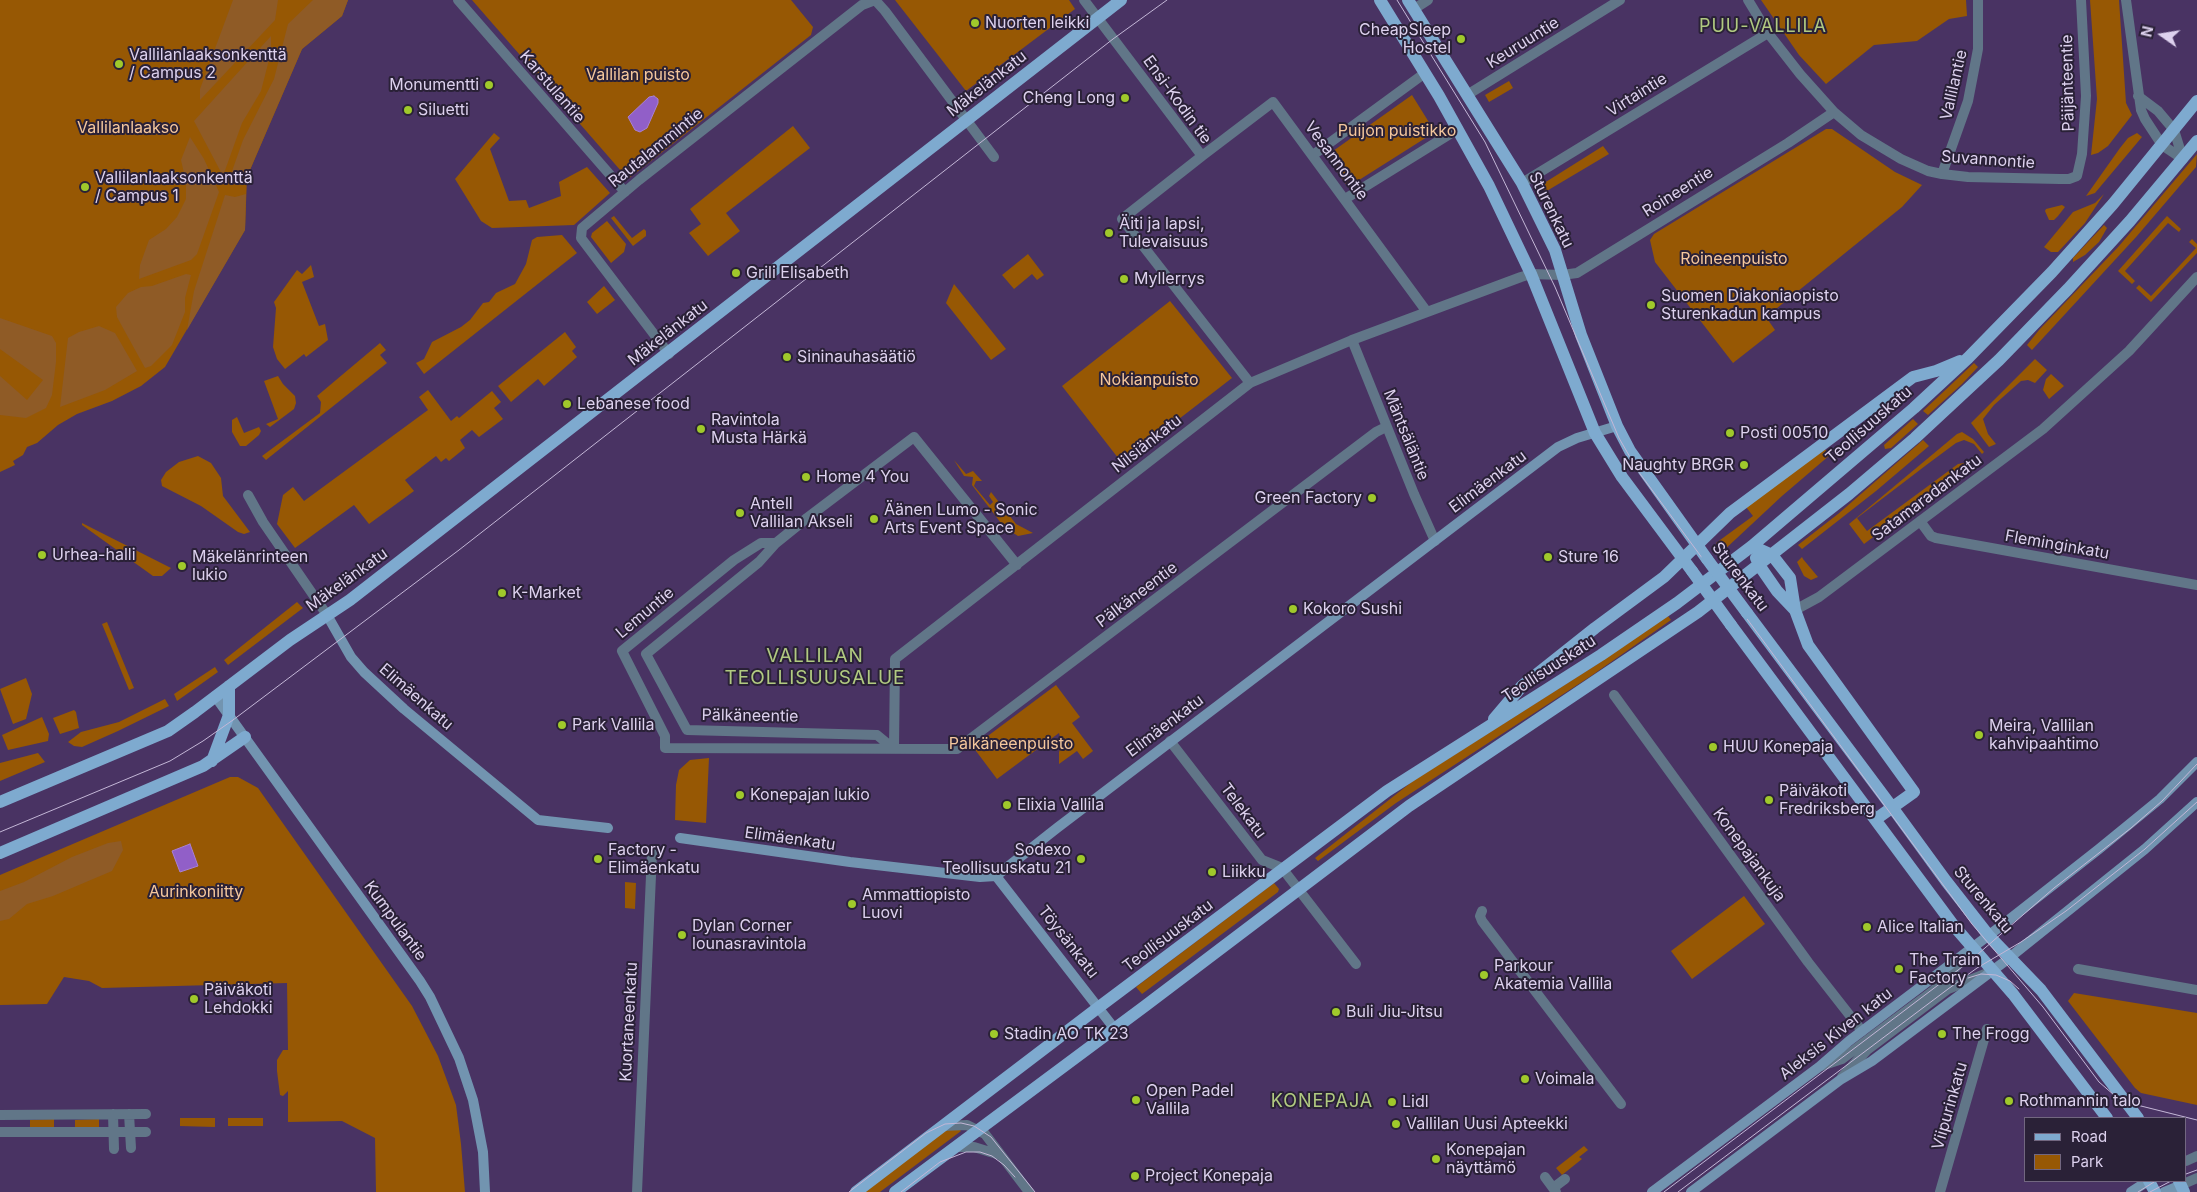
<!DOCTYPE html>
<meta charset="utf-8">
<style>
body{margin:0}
#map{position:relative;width:2197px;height:1192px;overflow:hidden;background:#493363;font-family:Inter,sans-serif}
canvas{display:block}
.legend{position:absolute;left:2024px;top:1117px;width:162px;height:65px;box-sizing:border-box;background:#2a2137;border:1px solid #726780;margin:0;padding:6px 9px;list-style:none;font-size:15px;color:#ddd1ee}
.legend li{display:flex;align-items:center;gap:10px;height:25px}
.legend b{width:25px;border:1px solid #726780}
.north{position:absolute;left:2137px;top:10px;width:50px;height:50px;-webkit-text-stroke:4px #2a2137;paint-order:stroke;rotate:283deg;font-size:14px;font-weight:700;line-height:20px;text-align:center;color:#ddd1ee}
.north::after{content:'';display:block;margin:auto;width:18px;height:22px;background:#ddd1ee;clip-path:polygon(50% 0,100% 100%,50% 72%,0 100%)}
</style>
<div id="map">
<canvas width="2197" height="1192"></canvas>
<ul class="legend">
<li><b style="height:6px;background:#7eaacf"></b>Road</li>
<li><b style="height:14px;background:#975804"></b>Park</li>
</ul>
<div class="north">N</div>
</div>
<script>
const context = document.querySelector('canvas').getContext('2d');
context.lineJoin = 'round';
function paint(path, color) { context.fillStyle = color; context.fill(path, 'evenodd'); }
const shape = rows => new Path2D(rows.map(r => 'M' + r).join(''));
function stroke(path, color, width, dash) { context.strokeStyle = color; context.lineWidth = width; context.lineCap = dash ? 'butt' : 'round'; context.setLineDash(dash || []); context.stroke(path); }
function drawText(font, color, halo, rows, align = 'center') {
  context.font = font + ' Inter,sans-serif'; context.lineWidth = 4; context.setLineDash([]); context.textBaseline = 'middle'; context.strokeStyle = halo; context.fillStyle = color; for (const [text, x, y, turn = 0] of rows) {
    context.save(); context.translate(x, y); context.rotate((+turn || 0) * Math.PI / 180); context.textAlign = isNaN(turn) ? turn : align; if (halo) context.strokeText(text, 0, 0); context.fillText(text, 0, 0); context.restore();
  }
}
const green = shape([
 [0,0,348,0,342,16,302,49,247,177,245,230,165,367,141,386,112,401,77,414,58,425,37,443,27,447,23,455,13,461,15,465,0,472],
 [472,0,791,0,813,27,811,35,628,179],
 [895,0,1069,0,1075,9,966,91],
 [1761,0,1966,0,1967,16,1949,19,1917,41,1874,45,1826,84,1799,55],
 [2090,0,2119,0,2126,103,2132,115,2108,146,2098,153,2091,155,2097,99],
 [1509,81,1513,88,1489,102,1485,95],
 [1412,95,1435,132,1348,187,1326,156],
 [793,126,810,148,726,213,740,231,708,256,689,233,701,224,690,209],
 [1826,129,1832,129,1895,172,1922,185,1902,207,1766,317,1775,330,1733,363,1655,262,1650,240,1654,234],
 [494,133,500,138,490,149,509,201,526,200,529,208,561,196,559,182,587,167,610,193,574,225,492,228,481,221,455,179],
 [2137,133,2142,137,2095,193,2086,196,2120,148,2128,138],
 [1603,146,1609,154,1545,192,1541,185],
 [2197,154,2196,167,2137,236,2032,350,2027,345,2039,330,2119,246],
 [2104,194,2085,223,2058,252,2051,252,2044,247,2073,212,2095,203],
 [2062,205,2065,207,2058,216,2054,220,2049,220,2045,211,2046,209],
 [614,216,632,238,644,229,646,231,646,236,633,246,611,218],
 [2167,216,2181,229,2179,232,2168,223,2125,271,2135,281,2132,284,2118,271],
 [607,221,626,244,624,252,611,263,591,237,592,233],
 [2104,225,2107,228,2099,242,2085,255,2073,262,2073,258],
 [562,235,577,253,424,374,416,363,424,359,432,342,461,327,470,320,483,303,489,302,496,293,515,284,526,264,532,240,537,237],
 [2192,239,2197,244,2197,253,2151,302,2136,288,2139,285,2151,296,2196,248,2189,242],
 [1028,254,1044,275,1037,280,1032,274,1014,289,1002,275],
 [311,265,314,277,302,282,319,326,325,324,328,340,306,357,304,354,285,369,277,359,273,347,276,308,274,302,297,270,302,274],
 [954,284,1006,349,991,360,946,303],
 [604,286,615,300,597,314,587,302],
 [1170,301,1232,378,1122,463,1062,386],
 [565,332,576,347,572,351,577,357,544,386,538,379,511,402,498,386],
 [380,343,386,350,380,355,387,363,266,460,262,456,320,413,321,402,317,396],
 [2035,359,2047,370,2035,383,2028,380,2021,381,1994,405,1983,419,1988,434,1996,444,1989,447,1971,423],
 [1974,363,1978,367,1962,384,1928,415,1923,411],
 [2051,374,2064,386,2049,399,2043,390,2046,379],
 [278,376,283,384,295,396,296,403,294,409,270,427,266,424,278,419,264,381],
 [428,390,451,421,457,416,459,418,492,391,501,402,494,408,503,419,479,437,472,430,460,440,465,448,449,461,446,458,441,462,436,456,405,480,414,491,369,524,354,505,295,548,277,524,283,495,293,487,304,501,428,410,419,397],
 [237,417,244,433,259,427,261,431,259,435,246,446,240,446,232,432,232,420],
 [1913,419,1918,424,1891,448,1885,449,1884,445],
 [1962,432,1973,439,1984,452,1982,454,1974,444,1964,440,1956,443,1929,463,1857,518,1867,531,1958,464,1964,463,1969,465,1864,544,1849,524,1957,434],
 [1923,440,1929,446,1876,491,1802,549,1798,545,1838,514],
 [1824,448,1830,455,1782,496,1722,552,1716,543,1753,516,1746,507],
 [198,456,211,463,221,478,223,496,250,532,244,534,238,532,201,506,162,486,161,480,166,472,179,462],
 [954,460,966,474,973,471,982,481,976,481,974,486,990,505,993,502,989,496,991,492,1016,524,1033,533,1018,536,1004,527,972,485,973,477,964,476],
 [82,523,171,568,162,576,153,576,82,525],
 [1802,557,1803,559,1818,577,1811,580,1804,576,1797,562],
 [297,602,303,608,228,665,224,660],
 [1668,616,1671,620,1591,676,1396,803,1318,861,1315,858,1413,781,1596,665],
 [107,622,134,688,129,690,102,624],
 [215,667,218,672,177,701,174,694],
 [26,678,32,694,26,719,13,724,0,689],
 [1056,685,1080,717,1072,723,1093,751,1083,759,1077,751,1059,764,1059,752,1062,744,1059,733,997,779,973,747],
 [165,699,169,706,118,731,82,747,74,746,68,742,81,732,119,722],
 [74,710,76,712,79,728,60,734,53,718],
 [42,717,49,734,48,741,8,750,2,735],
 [38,753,45,762,0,781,0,763],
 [709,758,706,823,675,820,676,785,679,770,690,760],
 [230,777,238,777,258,788,412,1006,438,1056,456,1105,461,1144,465,1192,376,1192,375,1138,342,1121,288,1122,288,1091,283,1096,280,1095,277,1071,277,1060,283,1050,288,1050,287,983,102,988,89,981,64,977,47,1004,0,1005,0,875],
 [625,882,636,883,635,909,625,908],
 [1274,883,1279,889,1278,892,1142,994,1136,987],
 [1744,896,1765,924,1692,979,1671,951],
 [2074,993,2197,1013,2197,1105,2141,1093,2135,1088,2068,1001],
 [180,1118,215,1118,215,1127,180,1126],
 [228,1118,263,1118,263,1126,228,1126],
 [54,1119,54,1128,30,1128,30,1120],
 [99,1119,99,1128,75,1128,75,1120],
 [946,1130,960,1130,961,1131,880,1192,864,1192],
 [1584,1146,1588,1150,1579,1157,1582,1159,1562,1175,1556,1168]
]);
const forest = shape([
 [233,0,278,0,275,20,200,100,200,89],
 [313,0,348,0,342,16,302,49,249,172,231,174,243,140,274,79,288,24],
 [271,36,271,52,261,91,242,123,223,176,194,121],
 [190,137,204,159,219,192,197,254,191,260,139,279,140,265,149,240,166,229,177,217,186,199,186,182,181,160],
 [246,194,245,230,187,330,194,291,225,195,235,197],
 [186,274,191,275,185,298,185,312,172,345,151,366,145,368,117,317,116,307,128,293,141,287,152,286],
 [0,318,52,336,56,343,56,362,52,395,46,408,26,418,0,415,0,376,27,400,43,380,0,349],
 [99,326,115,333,137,371,105,390,60,407,68,338,79,332],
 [121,841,123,850,112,871,53,896,27,904,9,919,0,921,0,891,24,882,72,857,108,843]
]);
const water = shape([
 [654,96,658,99,658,103,647,128,640,132,635,130,628,117,649,97,654,96],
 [190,844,198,866,180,872,172,851,190,844]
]);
const street = shape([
 [458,0,625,192],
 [1084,0,1202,156,1122,219,1250,383],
 [1748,0,1768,33,1800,74,1834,112,1861,135,1901,159,1928,171,1942,174,1968,177,2060,179,2069,179,2077,176,2082,154,2086,96,2081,0],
 [2126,0,2141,110,2145,119,2162,145,2183,159],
 [1414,9,1428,0],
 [1467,95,1620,0],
 [2138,96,2158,111,2174,130,2183,159],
 [1313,155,1425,73],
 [1202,156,1273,102,1427,312],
 [1942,174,1968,101,1978,49,1978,0],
 [1522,183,1768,33],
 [1345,199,1458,129],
 [1352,340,1414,494,1435,541],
 [669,354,581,238,582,228,639,180,862,5,875,0,885,11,994,157],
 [248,495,263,522,327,615],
 [1920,521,1931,536,1936,538,2197,585],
 [776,543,761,543,734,560,622,651,665,736,665,748,957,749,1376,432,1386,427],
 [1795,610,1819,597,2043,429,2129,351,2197,277],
 [1614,695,1808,962,1862,1031],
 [1170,741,1262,860,1282,868,1356,964],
 [894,749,895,659,1250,383,1352,340,1521,277,1531,274,1562,275,1577,273,1788,143,1834,112],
 [894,749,877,735,687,730,646,654,759,562,776,543,807,518,914,437,1017,565],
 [1482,911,1480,916,1482,921,1621,1104],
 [2078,969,2197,990],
 [1821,1066,1842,1059,1933,991,1943,982,1967,954],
 [1842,1077,1867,1050,1948,989,1985,974],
 [113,1114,114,1149],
 [129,1114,131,1148],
 [0,1115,146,1114],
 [942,1126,967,1125,985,1134,1029,1192],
 [0,1132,146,1132],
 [957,1147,974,1147,1000,1155],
 [2186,1161,2197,1156],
 [1545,1177,1556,1192],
 [2181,1185,2197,1178],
 [1553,1188,1565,1179],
 [637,1192,652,853],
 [1940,1192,1987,1029]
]);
const secondary = shape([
 [327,615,351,657,364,672,404,709,538,820,608,828],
 [215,696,420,981,430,997,459,1058,473,1100,483,1152,485,1192],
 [680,838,850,862,980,877,996,876,1057,828,1558,447,1577,438,1617,426],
 [996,876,1114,1028],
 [1652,1192,1819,1067,1849,1041,2001,926,2099,849,2160,799,2197,762],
 [1691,1192,1840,1080,1872,1061,2004,962,2145,849,2197,802],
 [2131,1192,2148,1181],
 [2164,1192,2181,1185]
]);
const primary = shape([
 [1380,0,1439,96,1489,186,1531,274,1595,433,1622,477,1692,571],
 [1408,0,1522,183,1555,250,1581,335,1617,426,1630,451,1707,559],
 [1752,546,1772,555,1790,578,1795,610,1808,645,1914,792,1876,819],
 [1756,558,1759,565,1777,591,1795,610],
 [1747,613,1892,807,1946,881,1989,936,2041,990,2138,1118],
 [1731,625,1954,926,2013,994,2107,1118],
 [1494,719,1522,686,1595,628,1664,577,1730,513,1913,377,1936,371,1960,361],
 [212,761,229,715,229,686],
 [0,802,168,731,195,712,290,640,350,600,1121,0],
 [0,853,203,766,245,737],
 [2149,1181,2155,1192],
 [2179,1181,2184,1192],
 [856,1192,1099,1007,1387,791,1601,655,1677,603,1752,546,1914,408,1968,358,2052,272,2113,204,2197,101],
 [895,1192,1145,1006,1409,806,1698,612,1849,494,1915,438,1999,360,2068,289,2130,221,2197,141]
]);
const tram = shape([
 [1397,0,1485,142,1555,287,1619,438,1638,471,1972,924,2043,1007,2099,1082,2121,1101,2197,1120],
 [0,832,170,761,203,741,233,720,459,550,1113,39,1167,0],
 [1968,978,1981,974,1996,975,2010,981,2019,989],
 [2186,1174,2197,1170],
 [849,1192,926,1133,945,1124,961,1123,974,1126,991,1137,1035,1192],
 [901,1192,940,1162,966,1152,980,1152,992,1156,1004,1165,1015,1177],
 [1664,1192,1970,961,2054,888,2131,828,2162,801,2197,764],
 [1678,1192,1948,989,1977,968,2021,942,2066,911,2145,849,2197,802],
 [2138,1192,2154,1182],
 [2150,1192,2171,1181]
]);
const primaryBridge = shape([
 [1707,559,1747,613],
 [1692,571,1731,625]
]);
const markers = [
 [975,23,5,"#a0c92b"],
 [1461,39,5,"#a0c92b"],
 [119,64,5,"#a0c92b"],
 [489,85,5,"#a0c92b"],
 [1125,98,5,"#a0c92b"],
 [408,110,5,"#a0c92b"],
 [85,187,5,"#a0c92b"],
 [1109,233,5,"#a0c92b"],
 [736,273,5,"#a0c92b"],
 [1124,279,5,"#a0c92b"],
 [1651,305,5,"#a0c92b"],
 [787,357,5,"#a0c92b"],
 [567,404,5,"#a0c92b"],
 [701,429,5,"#a0c92b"],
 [1730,433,5,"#a0c92b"],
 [1744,465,5,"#a0c92b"],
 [806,477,5,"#a0c92b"],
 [1372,498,5,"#a0c92b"],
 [740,513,5,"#a0c92b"],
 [874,519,5,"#a0c92b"],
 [42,555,5,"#a0c92b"],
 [1548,557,5,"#a0c92b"],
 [182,566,5,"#a0c92b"],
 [502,593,5,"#a0c92b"],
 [1293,609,5,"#a0c92b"],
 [562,725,5,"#a0c92b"],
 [1979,735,5,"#a0c92b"],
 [1713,747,5,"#a0c92b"],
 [740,795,5,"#a0c92b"],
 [1769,800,5,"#a0c92b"],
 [1007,805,5,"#a0c92b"],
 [598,859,5,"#a0c92b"],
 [1081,859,5,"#a0c92b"],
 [1212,872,5,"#a0c92b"],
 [852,904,5,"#a0c92b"],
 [1867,927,5,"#a0c92b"],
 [682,935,5,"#a0c92b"],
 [1899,969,5,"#a0c92b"],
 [1484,975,5,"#a0c92b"],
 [194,999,5,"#a0c92b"],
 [1336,1012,5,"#a0c92b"],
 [994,1034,5,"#a0c92b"],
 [1942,1034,5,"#a0c92b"],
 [1525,1079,5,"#a0c92b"],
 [1136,1100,5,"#a0c92b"],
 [2009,1101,5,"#a0c92b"],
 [1392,1102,5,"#a0c92b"],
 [1396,1124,5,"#a0c92b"],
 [1436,1159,5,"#a0c92b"],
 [1135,1176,5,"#a0c92b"]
];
const poiNames = [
 ["Nuorten leikki",985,23],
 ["CheapSleep",1451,30,"right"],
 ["Hostel",1451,48,"right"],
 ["Vallilanlaaksonkenttä",129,55],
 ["/ Campus 2",129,73],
 ["Monumentti",479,85,"right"],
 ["Cheng Long",1115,98,"right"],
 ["Siluetti",418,110],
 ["Vallilanlaaksonkenttä",95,178],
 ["/ Campus 1",95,196],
 ["Äiti ja lapsi,",1119,224],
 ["Tulevaisuus",1119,242],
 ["Grili Elisabeth",746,273],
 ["Myllerrys",1134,279],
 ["Suomen Diakoniaopisto",1661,296],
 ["Sturenkadun kampus",1661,314],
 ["Sininauhasäätiö",797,357],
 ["Lebanese food",577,404],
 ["Ravintola",711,420],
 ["Musta Härkä",711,438],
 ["Posti 00510",1740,433],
 ["Naughty BRGR",1734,465,"right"],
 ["Home 4 You",816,477],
 ["Green Factory",1362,498,"right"],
 ["Antell",750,504],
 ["Vallilan Akseli",750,522],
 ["Äänen Lumo - Sonic",884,510],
 ["Arts Event Space",884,528],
 ["Urhea-halli",52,555],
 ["Mäkelänrinteen",192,557],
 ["lukio",192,575],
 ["Sture 16",1558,557],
 ["K-Market",512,593],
 ["Kokoro Sushi",1303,609],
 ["Park Vallila",572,725],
 ["Meira, Vallilan",1989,726],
 ["kahvipaahtimo",1989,744],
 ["HUU Konepaja",1723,747],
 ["Päiväkoti",1779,791],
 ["Fredriksberg",1779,809],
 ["Konepajan lukio",750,795],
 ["Elixia Vallila",1017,805],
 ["Factory -",608,850],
 ["Elimäenkatu",608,868],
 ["Sodexo",1071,850,"right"],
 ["Teollisuuskatu 21",1071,868,"right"],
 ["Liikku",1222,872],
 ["Ammattiopisto",862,895],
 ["Luovi",862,913],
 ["Dylan Corner",692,926],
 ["lounasravintola",692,944],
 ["Alice Italian",1877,927],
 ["The Train",1909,960],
 ["Factory",1909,978],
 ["Parkour",1494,966],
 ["Akatemia Vallila",1494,984],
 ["Päiväkoti",204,990],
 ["Lehdokki",204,1008],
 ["Buli Jiu-Jitsu",1346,1012],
 ["Stadin AO TK 23",1004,1034],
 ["The Frogg",1952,1034],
 ["Voimala",1535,1079],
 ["Open Padel",1146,1091],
 ["Vallila",1146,1109],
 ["Rothmannin talo",2019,1101],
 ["Lidl",1402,1102],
 ["Vallilan Uusi Apteekki",1406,1124],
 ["Konepajan",1446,1150],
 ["näyttämö",1446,1168],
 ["Project Konepaja",1145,1176]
];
const streetNames = [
 ["Keuruuntie",1523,43,-32],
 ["Päijänteentie",2068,83,-91],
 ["Mäkelänkatu",987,84,-38],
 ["Vallilantie",1954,85,-77],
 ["Karstulantie",552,87,49],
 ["Virtaintie",1637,95,-32],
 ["Ensi-Kodin tie",1177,100,54],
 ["Rautalammintie",656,148,-39],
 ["Suvannontie",1988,160,4],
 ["Vesannontie",1336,161,53],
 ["Roineentie",1678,192,-32],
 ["Sturenkatu",1551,210,64],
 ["Mäkelänkatu",668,333,-38],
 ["Teollisuuskatu",1869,425,-41],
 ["Mäntsäläntie",1406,435,68],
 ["Nilsiänkatu",1147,444,-38],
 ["Elimäenkatu",1488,482,-37],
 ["Satamaradankatu",1927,498,-37],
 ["Fleminginkatu",2057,545,10],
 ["Sturenkatu",1740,577,53],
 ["Mäkelänkatu",347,580,-36],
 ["Pälkäneentie",1137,595,-37],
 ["Lemuntie",645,613,-40],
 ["Teollisuuskatu",1549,669,-33],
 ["Elimäenkatu",416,697,41],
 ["Pälkäneentie",750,716,1],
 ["Elimäenkatu",1165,726,-37],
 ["Telekatu",1243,811,53],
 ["Elimäenkatu",790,839,8],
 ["Konepajankuja",1749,855,54],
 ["Sturenkatu",1983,900,50],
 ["Kumpulantie",395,921,54],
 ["Teollisuuskatu",1168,936,-37],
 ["Töysänkatu",1068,942,52],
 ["Kuortaneenkatu",629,1022,-87],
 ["Aleksis Kiven katu",1836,1034,-38],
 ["Viipurinkatu",1950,1106,-74]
];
const parkNames = [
 ["Vallilan puisto",638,75],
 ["Vallilanlaakso",128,128],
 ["Puijon puistikko",1397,131],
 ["Roineenpuisto",1734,259],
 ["Nokianpuisto",1149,380],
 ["Pälkäneenpuisto",1011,744],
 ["Aurinkoniitty",196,892]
];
const neighbourhoodNames = [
 ["PUU-VALLILA",1763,27],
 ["KONEPAJA",1322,1102]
];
const quarterNames = [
 ["VALLILAN",815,656],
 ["TEOLLISUUSALUE",815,678]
];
paint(green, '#975804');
paint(forest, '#8f5b26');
paint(water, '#915fc8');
stroke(water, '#a881d3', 1);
stroke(street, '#617688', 10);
stroke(secondary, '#7294b0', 10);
stroke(primary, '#7eaacf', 12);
stroke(tram, '#c4b7d7', 1);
stroke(primaryBridge, '#7eaacf', 12);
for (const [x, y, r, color] of markers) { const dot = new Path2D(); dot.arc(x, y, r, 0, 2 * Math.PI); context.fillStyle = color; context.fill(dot); stroke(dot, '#2a2137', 2); }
drawText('16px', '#ddd1ee', '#2a2137', poiNames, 'left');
drawText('16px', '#ddd1ee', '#2a2137', streetNames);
drawText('16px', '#f5c79d', '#2a2137', parkNames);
context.letterSpacing = '1px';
drawText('18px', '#b1ca81', '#2a2137', neighbourhoodNames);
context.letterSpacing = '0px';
context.letterSpacing = '1px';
drawText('19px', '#b1ca81', '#2a2137', quarterNames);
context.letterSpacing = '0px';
</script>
